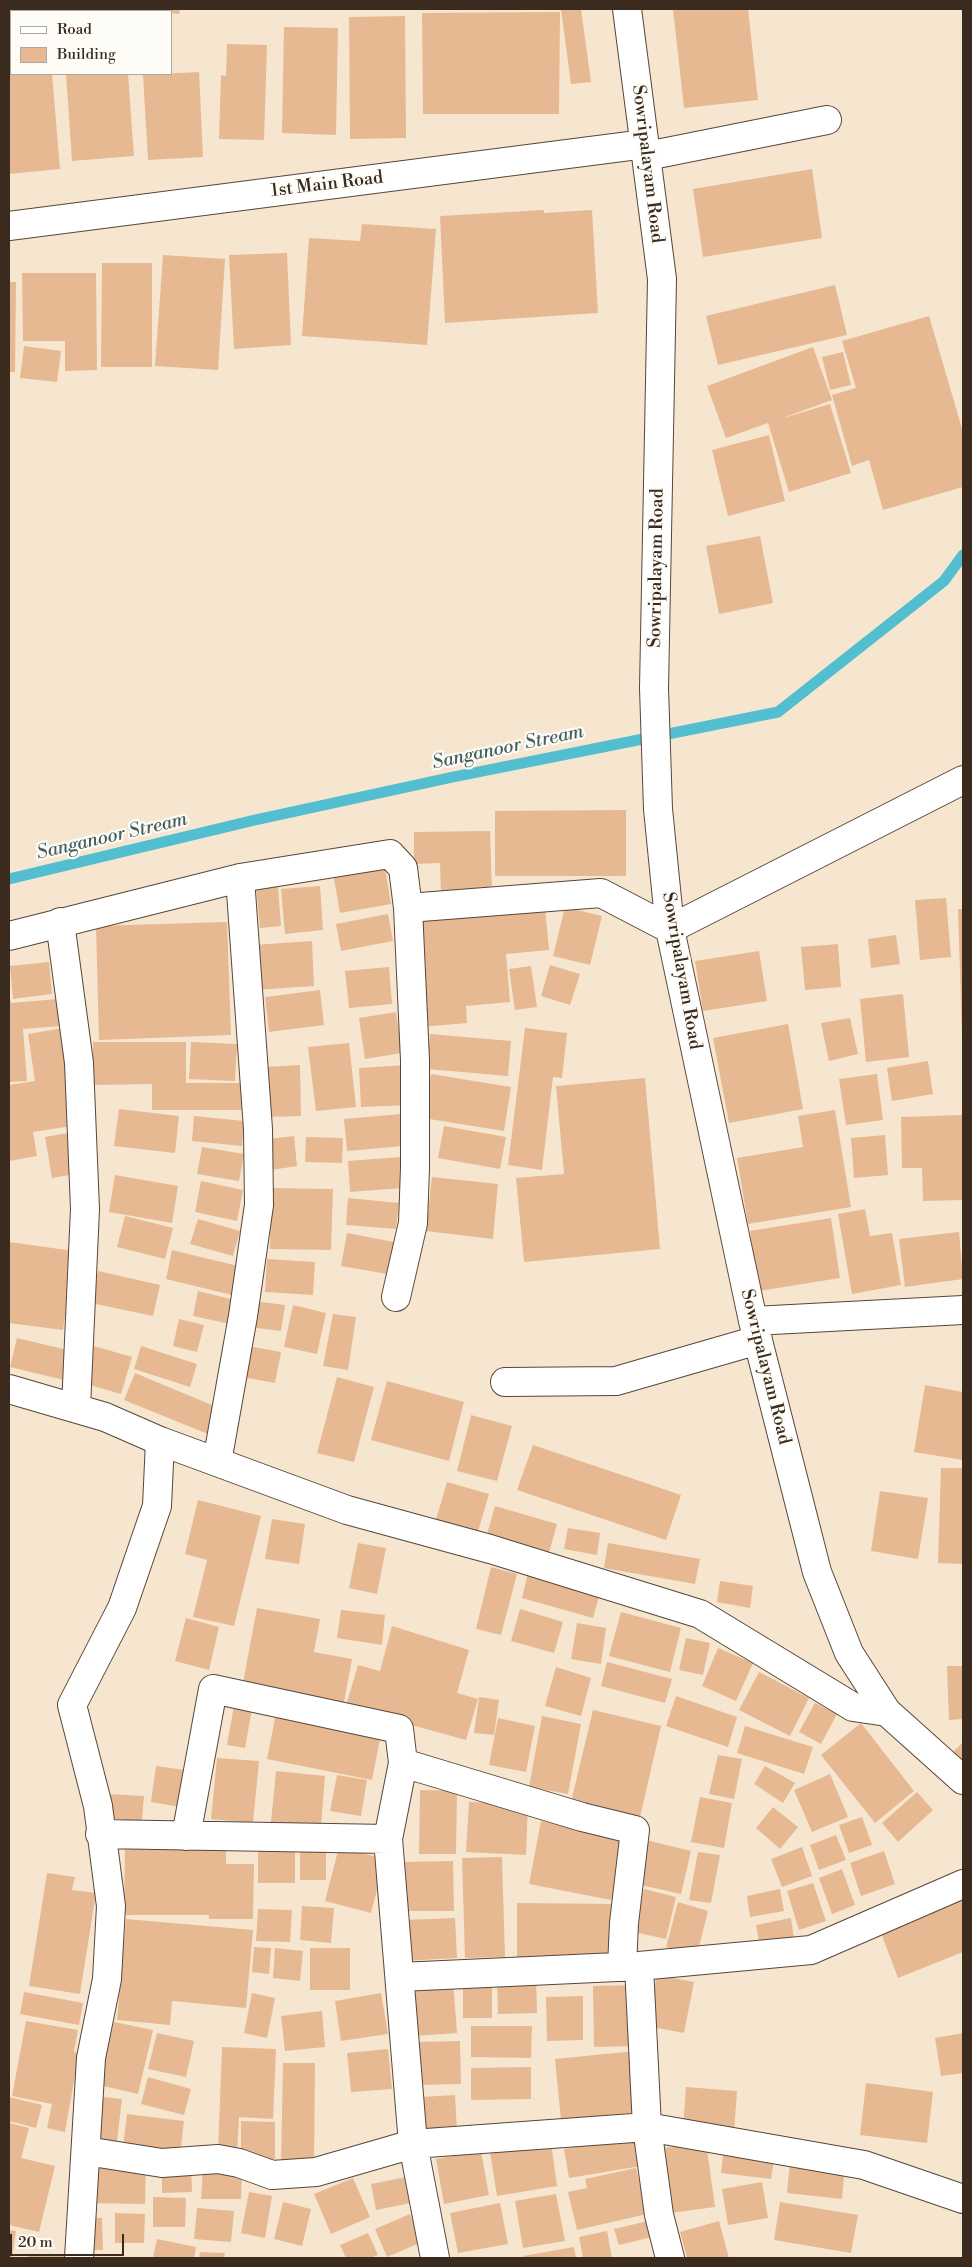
<!DOCTYPE html>
<style>
body{margin:0}
#map{position:relative;width:972px;height:2267px;overflow:hidden;background:#f6e6d0;font-family:"Libre Bodoni",serif}
canvas{display:block}
.frame{position:absolute;inset:0;border:10px solid #3b2a1e;pointer-events:none}
.legend{position:absolute;left:10px;top:10px;width:162px;height:65px;box-sizing:border-box;background:#fdfcf7;border:1px solid #afa8a0;margin:0;padding:6px 9px;list-style:none;font-size:15px;color:#3b2a1e}
.legend li{display:flex;align-items:center;gap:10px;height:25px}
.legend b{width:25px;border:1px solid #afa8a0}
.scale{position:absolute;left:10px;top:2234px;width:114px;height:22px;box-sizing:border-box;border:2px solid #3b2a1e;border-top:0;padding-left:6px;font-size:15px;line-height:18px;white-space:nowrap;color:#3b2a1e;-webkit-text-stroke:4px #fdfcf7;paint-order:stroke}
</style>
<div id="map">
<canvas width="972" height="2267"></canvas>
<div class="frame"></div>
<ul class="legend">
<li><b style="height:6px;background:#fff"></b>Road</li>
<li><b style="height:14px;background:#e6b992"></b>Building</li>
</ul>
<div class="scale">20 m</div>
</div>
<script>
const context = document.querySelector('canvas').getContext('2d');
context.lineJoin = 'round';
const shape = rows => new Path2D(rows.map(r => 'M' + r).join(''));
function stroke(path, color, width, dash) { context.strokeStyle = color; context.lineWidth = width; context.lineCap = dash ? 'butt' : 'round'; context.setLineDash(dash || []); context.stroke(path); }
function paint(path, color) { context.fillStyle = color; context.fill(path, 'evenodd'); }
function drawText(font, color, halo, rows, align = 'center') {
  context.font = font + ' "Libre Bodoni",serif'; context.lineWidth = 4.5; context.setLineDash([]); context.textBaseline = 'middle'; context.strokeStyle = halo; context.fillStyle = color; for (const [text, x, y, turn = 0] of rows) {
    context.save(); context.translate(x, y); context.rotate((+turn || 0) * Math.PI / 180); context.textAlign = isNaN(turn) ? turn : align; if (halo) context.strokeText(text, 0, 0); context.fillText(text, 0, 0); context.restore();
  }
}
const stream = shape([
 [9,879,255,820,453,777,778,712,944,581,963,555]
]);
const building = shape([
 [62,9,120,9,120,11,62,11],
 [141,9,180,9,179,14],
 [561,9,581,9,591,82,571,84],
 [673,9,748,9,758,100,684,108],
 [560,12,559,114,423,114,422,13],
 [405,16,406,138,350,139,349,17],
 [284,27,338,28,336,135,282,133],
 [227,44,267,45,264,140,219,139,221,75,226,76],
 [9,54,11,54,11,74,52,74,60,169,9,174],
 [199,72,203,157,148,160,143,75],
 [66,74,128,74,134,156,72,161],
 [812,169,822,238,703,257,693,189],
 [544,210,544,213,592,210,598,313,445,323,440,216],
 [362,224,436,229,427,345,302,336,309,238,360,241],
 [287,253,291,345,234,349,229,255],
 [163,255,225,259,218,370,155,366],
 [102,263,152,263,152,367,101,367],
 [22,273,96,273,97,370,65,371,65,341,23,341],
 [9,282,16,282,15,372,9,372],
 [835,285,847,335,718,365,706,316],
 [929,316,963,432,963,487,883,510,869,460,852,466,832,395,856,388,842,341],
 [24,346,61,351,57,382,20,378],
 [813,347,832,400,780,419,830,404,851,473,789,492,768,423,726,438,707,386],
 [843,352,851,385,830,390,822,357],
 [769,435,785,501,728,516,712,450],
 [760,536,773,603,719,614,706,546],
 [626,810,626,876,495,876,495,811],
 [490,831,492,892,441,893,440,863,414,864,414,832],
 [384,863,391,904,340,913,333,873],
 [278,886,281,926,260,928,256,887],
 [320,886,323,930,285,934,281,889],
 [946,898,951,957,920,960,915,900],
 [545,907,549,950,506,954,510,1002,466,1006,467,1023,422,1027,412,919],
 [565,907,602,916,590,965,553,956],
 [958,909,963,909,963,1037,962,1037],
 [388,914,393,941,341,951,336,924],
 [227,922,231,1035,99,1040,96,926],
 [896,935,900,964,871,968,868,939],
 [312,941,314,986,256,990,253,945],
 [838,944,841,987,805,990,801,947],
 [759,951,767,1001,703,1011,695,961],
 [49,962,52,994,13,999,10,966],
 [550,965,580,974,570,1005,541,996],
 [531,966,537,1007,515,1010,509,969],
 [389,967,392,1004,349,1008,345,971],
 [320,990,324,1025,269,1032,265,997],
 [9,994,11,1003,58,999,61,1026,23,1029,27,1081,9,1082],
 [903,994,909,1057,866,1062,860,999],
 [396,1012,402,1053,365,1059,359,1018],
 [850,1018,858,1054,829,1061,821,1023],
 [788,1024,803,1109,729,1123,713,1038],
 [63,1028,78,1125,33,1132,37,1156,9,1161,9,1085,35,1081,28,1034],
 [525,1028,567,1033,562,1078,553,1077,542,1170,508,1165],
 [430,1034,511,1041,508,1076,427,1069],
 [93,1042,186,1042,186,1083,241,1083,242,1110,152,1110,152,1084,93,1085],
 [191,1042,237,1044,235,1081,189,1079],
 [349,1043,356,1107,316,1111,308,1047],
 [928,1061,933,1094,892,1101,887,1068],
 [300,1065,301,1116,265,1117,264,1067],
 [408,1065,410,1105,361,1107,359,1068],
 [431,1074,511,1087,504,1131,423,1118],
 [877,1074,883,1120,846,1125,839,1079],
 [645,1078,660,1249,524,1262,516,1178,564,1174,556,1086],
 [119,1109,179,1116,175,1153,114,1146],
 [835,1110,851,1207,748,1224,737,1158,803,1147,798,1116],
 [401,1114,404,1146,347,1151,344,1119],
 [963,1115,963,1200,923,1201,922,1168,902,1168,901,1117],
 [194,1116,244,1121,242,1146,192,1141],
 [444,1126,506,1137,500,1169,438,1158],
 [73,1132,81,1173,52,1178,45,1137],
 [885,1135,888,1175,854,1178,851,1138],
 [294,1136,297,1166,271,1170,267,1139],
 [306,1137,343,1138,342,1163,305,1162],
 [202,1147,244,1154,239,1181,197,1174],
 [401,1157,403,1188,350,1192,348,1161],
 [115,1175,178,1186,172,1223,109,1212],
 [432,1177,498,1184,493,1239,426,1231],
 [201,1181,243,1190,237,1221,195,1212],
 [271,1188,333,1189,331,1250,270,1249],
 [348,1198,399,1203,396,1229,346,1225],
 [865,1209,870,1236,892,1233,901,1285,852,1294,838,1214],
 [125,1216,173,1228,165,1259,117,1247],
 [831,1218,840,1278,759,1291,750,1231],
 [198,1219,240,1231,233,1256,190,1244],
 [959,1232,963,1279,905,1287,899,1239],
 [347,1233,399,1243,393,1275,341,1266],
 [9,1242,74,1251,63,1330,9,1323],
 [172,1250,242,1267,236,1296,166,1279],
 [267,1259,315,1262,313,1295,265,1292],
 [98,1271,160,1285,153,1316,91,1303],
 [198,1291,235,1300,230,1324,193,1316],
 [253,1301,285,1305,281,1331,249,1327],
 [293,1305,326,1313,317,1354,284,1347],
 [333,1314,356,1317,348,1370,323,1366],
 [179,1319,204,1325,197,1352,173,1346],
 [17,1338,76,1352,68,1381,10,1367],
 [94,1346,132,1357,121,1394,83,1383],
 [141,1346,197,1364,190,1387,134,1369],
 [248,1346,281,1352,275,1383,242,1377],
 [135,1373,219,1408,208,1434,124,1400],
 [337,1377,374,1387,354,1462,317,1453],
 [387,1381,464,1402,449,1461,371,1440],
 [925,1385,963,1392,963,1460,914,1452],
 [471,1415,512,1426,497,1481,457,1471],
 [533,1445,681,1495,666,1540,517,1490],
 [941,1468,963,1468,963,1564,938,1563],
 [447,1482,489,1494,477,1535,435,1523],
 [880,1491,928,1498,918,1559,871,1551],
 [198,1500,261,1516,234,1626,193,1617,207,1560,185,1554],
 [495,1506,557,1524,548,1556,486,1538],
 [272,1519,305,1524,299,1564,265,1559],
 [568,1528,600,1533,597,1555,564,1549],
 [358,1543,386,1548,377,1594,349,1588],
 [608,1543,700,1559,695,1584,604,1568],
 [491,1567,517,1574,501,1635,476,1629],
 [528,1573,600,1593,593,1618,522,1598],
 [720,1581,753,1586,750,1608,717,1602],
 [257,1608,320,1619,314,1652,352,1659,343,1707,242,1688],
 [520,1609,563,1622,554,1653,511,1641],
 [341,1610,385,1615,382,1645,337,1638],
 [621,1612,681,1628,670,1672,609,1656],
 [186,1618,219,1627,209,1670,175,1661],
 [577,1623,606,1628,601,1664,571,1659],
 [392,1626,469,1650,457,1693,478,1699,466,1740,397,1721,345,1709,358,1665,380,1671],
 [686,1638,710,1643,703,1675,679,1670],
 [718,1648,753,1663,736,1701,702,1686],
 [607,1662,672,1679,665,1703,601,1686],
 [947,1666,963,1666,963,1719,949,1720],
 [556,1667,591,1678,581,1716,545,1706],
 [759,1672,809,1698,790,1736,739,1710],
 [676,1696,737,1717,728,1747,666,1726],
 [479,1697,499,1700,494,1735,474,1733],
 [815,1703,837,1714,821,1744,799,1732],
 [234,1706,252,1709,245,1748,227,1745],
 [277,1708,382,1729,372,1780,267,1759],
 [593,1710,661,1726,640,1817,571,1802],
 [542,1716,581,1724,568,1794,529,1787],
 [498,1718,535,1726,526,1772,489,1765],
 [861,1723,914,1791,875,1823,821,1755],
 [745,1726,813,1747,804,1774,737,1753],
 [963,1742,963,1763,953,1752],
 [718,1755,742,1759,734,1799,709,1794],
 [217,1758,259,1761,253,1823,211,1819],
 [156,1766,192,1771,186,1808,151,1802],
 [765,1766,795,1783,783,1803,754,1784],
 [276,1771,325,1776,321,1827,271,1822],
 [830,1774,848,1817,812,1832,794,1790],
 [337,1775,367,1780,361,1816,330,1811],
 [420,1790,457,1791,456,1854,419,1854],
 [917,1792,933,1810,898,1842,882,1823],
 [108,1794,144,1796,141,1830,106,1828],
 [700,1797,732,1803,724,1848,691,1842],
 [469,1802,528,1804,526,1855,466,1852],
 [773,1807,798,1827,780,1849,756,1828],
 [862,1817,872,1845,849,1853,839,1825],
 [541,1821,628,1839,616,1901,529,1884],
 [836,1835,846,1860,819,1870,810,1845],
 [125,1840,226,1841,226,1864,254,1864,253,1919,209,1919,209,1915,124,1915],
 [646,1840,691,1851,681,1894,636,1884],
 [258,1846,295,1846,295,1883,258,1883],
 [339,1847,385,1859,371,1913,325,1901],
 [802,1847,812,1876,782,1887,771,1859],
 [300,1850,326,1850,326,1880,300,1880],
 [884,1851,895,1884,861,1896,850,1863],
 [698,1852,720,1855,711,1903,689,1900],
 [502,1857,505,1957,465,1958,462,1858],
 [453,1861,454,1911,401,1911,401,1862],
 [842,1869,855,1905,832,1914,819,1878],
 [47,1873,75,1877,72,1890,96,1893,80,1994,29,1986],
 [813,1883,826,1921,799,1930,787,1891],
 [644,1889,676,1897,666,1939,634,1932],
 [780,1889,784,1911,750,1917,747,1896],
 [963,1898,963,1952,898,1978,880,1930],
 [678,1902,708,1911,697,1955,666,1947],
 [517,1903,615,1904,614,1959,517,1958],
 [302,1906,334,1908,331,1943,300,1940],
 [258,1909,292,1910,290,1942,256,1941],
 [455,1918,457,1958,404,1961,403,1920],
 [791,1918,794,1939,760,1946,756,1925],
 [126,1919,253,1930,246,2008,172,2001,170,2025,117,2020],
 [254,1947,271,1948,269,1974,252,1972],
 [275,1948,303,1951,300,1981,273,1978],
 [310,1948,350,1948,350,1990,310,1990],
 [657,1975,694,1982,684,2033,647,2026],
 [536,1976,537,2013,498,2014,497,1977],
 [453,1980,457,2033,414,2036,410,1983],
 [492,1981,492,2018,463,2018,463,1982],
 [637,1985,638,2046,594,2047,593,1986],
 [24,1992,83,2003,79,2025,20,2014],
 [252,1993,275,1998,267,2038,244,2033],
 [381,1993,388,2034,341,2041,335,2001],
 [583,1996,583,2040,547,2041,546,1997],
 [322,2011,325,2047,285,2051,281,2016],
 [26,2021,78,2030,74,2052,79,2053,65,2132,47,2128,52,2104,12,2096],
 [114,2022,153,2030,138,2094,99,2085],
 [471,2026,532,2026,531,2058,471,2057],
 [157,2033,194,2041,186,2077,148,2069],
 [963,2033,963,2073,941,2076,935,2038],
 [460,2041,461,2084,419,2085,418,2042],
 [222,2047,276,2049,273,2119,239,2117,237,2154,218,2153],
 [388,2049,392,2089,351,2092,347,2053],
 [635,2051,641,2112,561,2120,555,2059],
 [283,2063,315,2063,314,2166,281,2165],
 [531,2067,531,2099,471,2100,471,2068],
 [148,2077,191,2089,184,2115,141,2104],
 [866,2083,933,2092,927,2143,860,2135],
 [686,2087,737,2091,734,2131,683,2127],
 [455,2095,457,2131,423,2133,421,2097],
 [95,2096,122,2099,117,2141,90,2138],
 [9,2097,42,2105,36,2128,9,2121],
 [127,2114,184,2121,180,2155,123,2147],
 [241,2121,275,2122,275,2159,241,2159],
 [9,2123,29,2128,21,2158,55,2166,39,2232,9,2225],
 [550,2135,557,2186,497,2196,489,2145],
 [637,2137,641,2166,569,2178,564,2149],
 [706,2142,715,2207,671,2213,663,2148],
 [724,2146,775,2153,771,2179,721,2173],
 [481,2151,489,2195,444,2204,436,2159],
 [790,2161,845,2166,842,2199,787,2193],
 [92,2164,146,2166,145,2204,91,2203],
 [191,2166,192,2192,162,2193,162,2167],
 [203,2168,242,2169,241,2199,201,2199],
 [636,2168,647,2214,577,2230,568,2192,587,2188,585,2179],
 [412,2176,416,2202,376,2210,371,2184],
 [353,2178,370,2217,331,2234,314,2194],
 [762,2182,768,2218,728,2225,722,2189],
 [249,2192,272,2196,265,2238,241,2233],
 [556,2194,565,2241,523,2248,515,2201],
 [153,2197,186,2198,185,2227,153,2227],
 [283,2202,311,2209,302,2246,274,2239],
 [780,2202,858,2215,851,2253,774,2240],
 [500,2203,508,2244,458,2253,450,2213],
 [197,2208,234,2211,231,2242,194,2239],
 [115,2213,145,2214,144,2243,115,2243],
 [410,2214,422,2242,387,2257,375,2229],
 [85,2218,102,2218,103,2250,85,2250],
 [648,2221,652,2237,619,2245,614,2229],
 [719,2221,729,2258,687,2258,680,2232],
 [9,2230,16,2231,12,2258,9,2258],
 [607,2231,612,2258,583,2258,579,2237],
 [368,2233,378,2255,370,2258,346,2258,340,2245],
 [157,2239,196,2247,194,2258,153,2258],
 [574,2247,576,2258,524,2258,523,2256],
 [200,2252,225,2253,224,2258,199,2258],
 [28,2254,68,2256,68,2258,28,2258]
]);
const minor = shape([
 [627,9,662,279,654,688,658,809,670,929,753,1321,817,1572,849,1653,887,1712,963,1780],
 [647,156,827,120],
 [9,226,645,144],
 [408,908,601,893,670,929,963,780],
 [60,922,79,1063,85,1209,76,1407],
 [9,936,240,878,390,854,403,868,408,908,415,1060,415,1168,413,1223,396,1297],
 [753,1321,963,1310],
 [505,1382,616,1381,758,1340],
 [9,1389,105,1417,160,1441,347,1510,490,1549,700,1614,853,1707,887,1712],
 [217,1462,243,1316,259,1205,258,1129,240,878],
 [100,1834,388,1839],
 [186,1836,213,1689,399,1729,403,1763],
 [639,1966,647,2127,659,2215,670,2258],
 [400,1977,639,1966,811,1950,963,1884],
 [86,2151,162,2163,218,2159,239,2163,272,2175,316,2172,413,2144,647,2127,864,2165,963,2199],
 [79,2258,91,2058,107,1979,111,1906,98,1806,72,1705,122,1608,157,1506,160,1441],
 [435,2258,413,2144,388,1839,403,1763,582,1817,635,1830,624,1923,622,1967]
]);
const streetNames = [
 ["Sowripalayam Road",647,164,83],
 ["1st Main Road",327,185,-7],
 ["Sowripalayam Road",657,568,-89],
 ["Sowripalayam Road",681,971,80],
 ["Sowripalayam Road",765,1367,76]
];
const waterNames = [
 ["Sanganoor Stream",508,748,-12],
 ["Sanganoor Stream",112,837,-13]
];
stroke(stream, '#53becf', 11);
paint(building, '#e6b992');
stroke(minor, '#574639', 30);
stroke(minor, '#fff', 28);
drawText('18px', '#3b2a1e', '#fdfcf7', streetNames);
drawText('italic 19px', '#435e5c', '#fdfcf7', waterNames);
</script>
